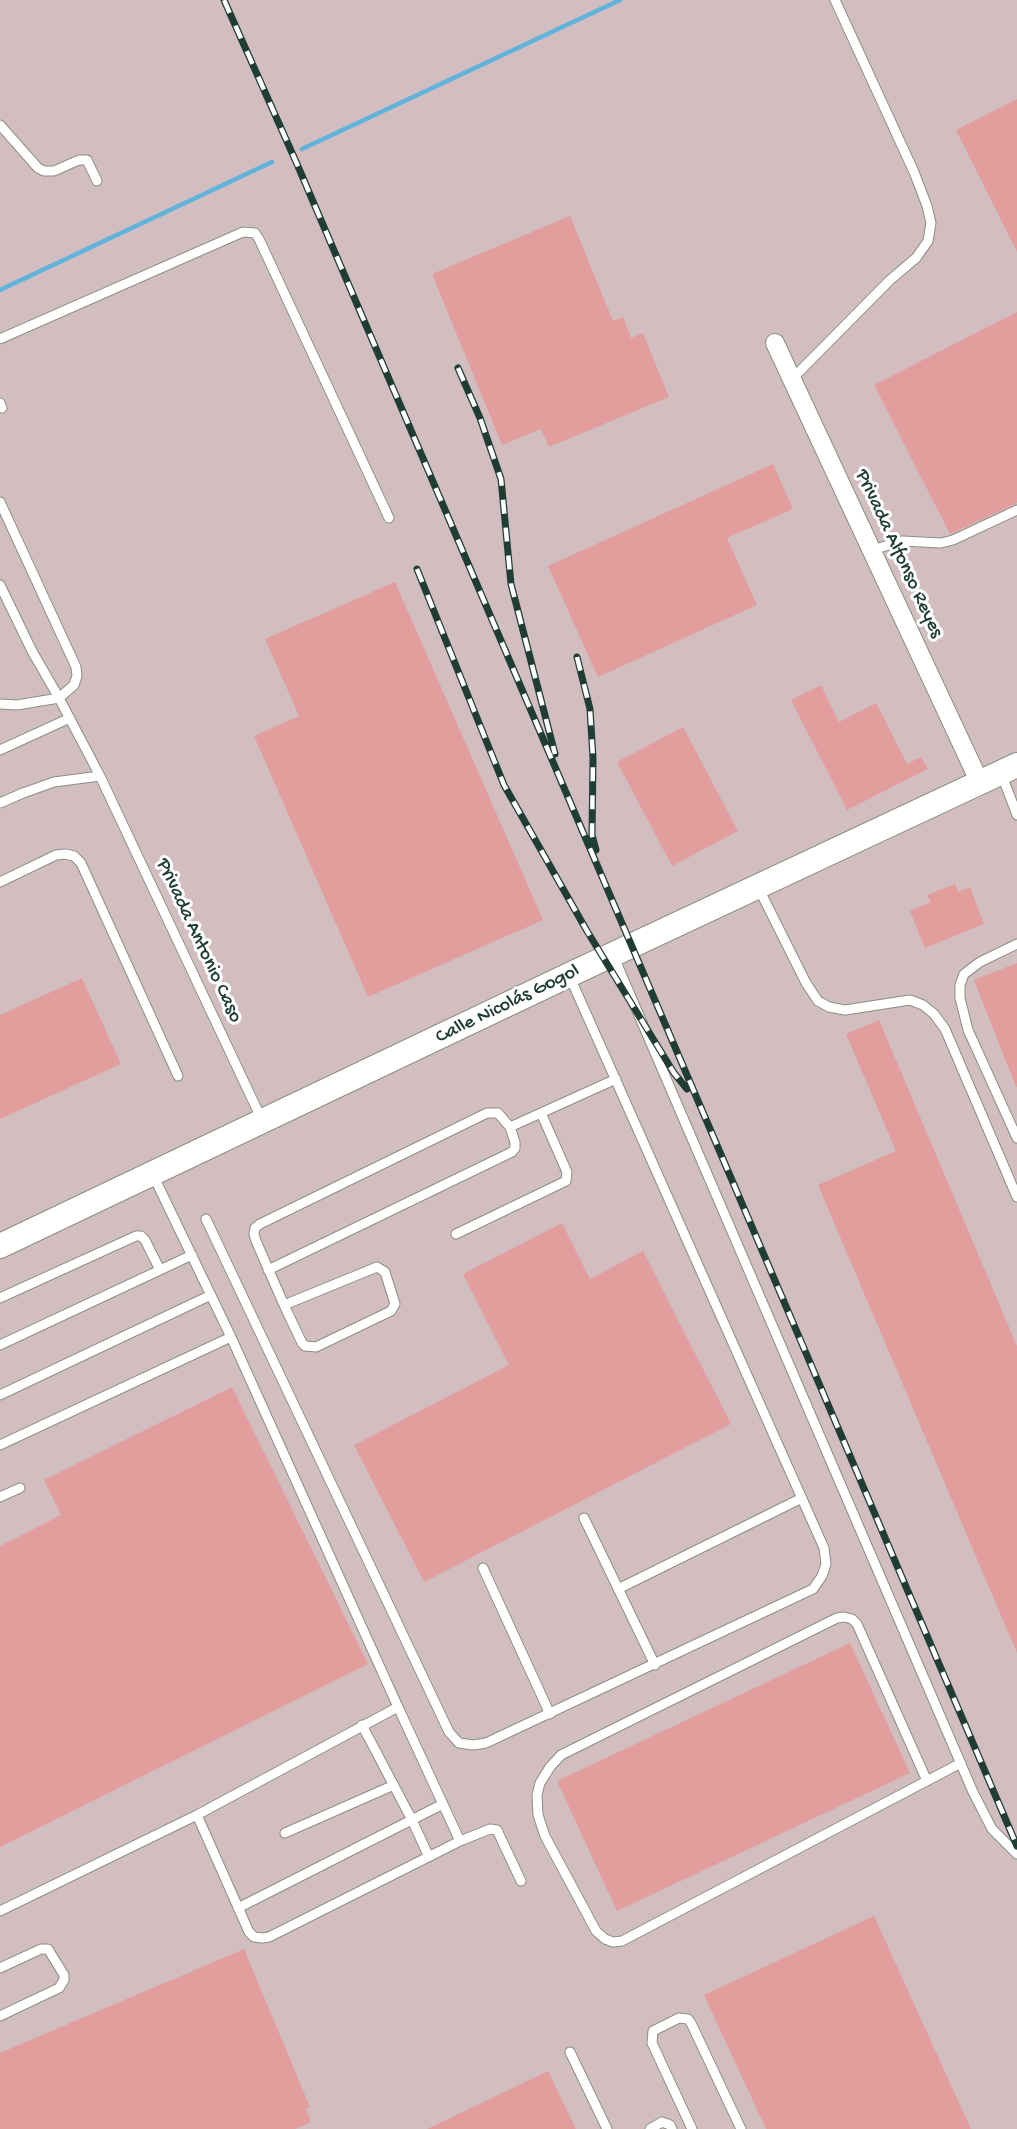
<!DOCTYPE html>
<meta charset="utf-8">
<style>
body{margin:0}
canvas{display:block;background:#f5e4cc}
</style>
<canvas width="1017" height="2129"></canvas>
<script>
const context = document.querySelector('canvas').getContext('2d');
context.lineJoin = 'round';
function paint(path, color) { context.fillStyle = color; context.fill(path, 'evenodd'); }
const shape = rows => new Path2D(rows.map(r => 'M' + r).join(''));
function stroke(path, color, width, dash) { context.strokeStyle = color; context.lineWidth = width; context.lineCap = dash ? 'butt' : 'round'; context.setLineDash(dash || []); context.stroke(path); }
function drawText(font, color, halo, rows, align = 'center') {
  context.font = font + ' "Gochi Hand",sans-serif'; context.lineWidth = 6; context.setLineDash([]); context.textBaseline = 'middle'; context.strokeStyle = halo; context.fillStyle = color; for (const [text, x, y, turn = 0] of rows) {
    context.save(); context.translate(x, y); context.rotate((+turn || 0) * Math.PI / 180); context.textAlign = isNaN(turn) ? turn : align; if (halo) context.strokeText(text, 0, 0); context.fillText(text, 0, 0); context.restore();
  }
}
const industrial = shape([
 [0,0,1017,0,1017,2129,0,2129]
]);
const stream = shape([
 [302,149,620,0],
 [0,290,272,162]
]);
const building = shape([
 [1017,99,1017,252,956,130],
 [570,216,613,321,623,317,631,338,643,333,669,397,549,447,541,429,502,445,432,274],
 [1017,312,1017,503,950,534,874,385],
 [773,464,793,509,727,538,757,605,598,677,548,566],
 [395,582,543,920,368,997,254,736,299,716,265,639],
 [821,685,839,722,876,703,907,764,921,757,928,769,847,810,791,700],
 [683,727,738,831,672,866,617,762],
 [955,884,958,892,970,887,984,924,925,948,910,911,931,902,927,895],
 [1017,963,1017,1087,1016,1087,974,980],
 [82,978,121,1064,0,1119,0,1015],
 [879,1020,1017,1346,1017,1653,818,1185,896,1151,846,1034],
 [562,1223,590,1279,643,1251,731,1424,424,1582,354,1445,509,1365,463,1274],
 [232,1387,368,1664,0,1847,0,1546,61,1515,44,1480],
 [850,1643,910,1773,617,1911,557,1781],
 [874,1916,971,2129,766,2129,704,1995],
 [244,1949,310,2107,306,2109,311,2122,295,2129,0,2129,0,2053],
 [548,2071,576,2129,427,2129]
]);
const lane = shape([
 [0,125,38,168,44,171,54,171,79,160,87,160,97,181],
 [0,339,243,232,255,233,259,239,389,518],
 [792,379,890,280,916,258,928,241,931,223,927,206,914,172,835,0],
 [0,403,2,408],
 [0,502,76,667,77,676,74,685,59,698,17,705,0,704],
 [872,550,902,541,941,543,953,540,1017,510],
 [0,585,32,651,59,698,100,776,262,1120],
 [0,750,70,718],
 [1001,773,1017,815],
 [0,803,23,793,54,782,100,776],
 [0,882,56,855,65,854,74,856,81,863,178,1076],
 [758,887,806,983,818,1001,829,1007,845,1010,910,1000,923,1005,934,1014,945,1029,1017,1197],
 [1017,944,980,962,964,974,960,985,960,998,968,1030,1017,1138],
 [613,955,973,1792,992,1829,1017,1854],
 [206,1219,449,1732,459,1743,473,1745,486,1743,813,1589,822,1576,826,1564,824,1548,569,975],
 [456,1234,566,1181,567,1172,541,1113],
 [268,1270,512,1152,515,1148,515,1142,510,1127],
 [0,1298,136,1236,141,1236,145,1240,160,1270],
 [284,1305,377,1267,385,1272,395,1304,391,1311,316,1347,305,1346,302,1343,284,1305,256,1241,254,1234,255,1228,260,1224,487,1113,498,1113,510,1127,616,1079],
 [0,1345,192,1255],
 [0,1395,211,1295],
 [0,1445,231,1337],
 [0,1497,20,1488],
 [584,1518,655,1665],
 [483,1568,550,1714],
 [618,1589,802,1498],
 [362,1725,412,1820,429,1857],
 [927,1781,857,1624,852,1619,844,1617,837,1618,561,1755,550,1767,540,1783,537,1795,538,1815,545,1836,596,1931,605,1939,613,1942,622,1941,961,1763],
 [197,1815,249,1932,254,1937,262,1938,269,1937,460,1841,398,1707],
 [285,1833,394,1785],
 [460,1841,490,1829,497,1830,521,1881],
 [238,1908,443,1804],
 [0,1911,197,1815,398,1707,231,1337,153,1175],
 [0,1968,41,1949,48,1949,64,1975,64,1980,59,1988,0,2016],
 [570,2052,607,2129],
 [650,2129,662,2122,670,2125,672,2129],
 [692,2129,652,2043,653,2031,679,2018,688,2019,691,2023,741,2129]
]);
const street = shape([
 [775,343,980,783]
]);
const secondary = shape([
 [0,1246,569,975,1017,765]
]);
const rail = shape([
 [224,0,297,164,1017,1846],
 [458,368,480,418,501,479,511,584,555,754],
 [417,569,504,785,587,931,674,1073,687,1089],
 [577,657,590,709,593,758,592,835,596,850]
]);
const streetNames = [
 ["Privada Alfonso Reyes",898,554,65],
 ["Privada Antonio Caso",198,941,65],
 ["Calle Nicolás Gogol",508,1005,-26]
];
paint(industrial, '#d2bec1');
stroke(stream, '#60b3db', 4.5);
paint(building, '#e29e9c');
stroke(lane, '#8a9080', 11);
stroke(street, '#8a9080', 20);
stroke(secondary, '#8a9080', 26);
stroke(lane, '#fff', 9);
stroke(street, '#fff', 18);
stroke(secondary, '#fff', 24);
stroke(rail, '#1f3d34', 7);
stroke(rail, '#fff', 4.5, [14]);
drawText('20px', '#1f3d34', '#fff', streetNames);
</script>
